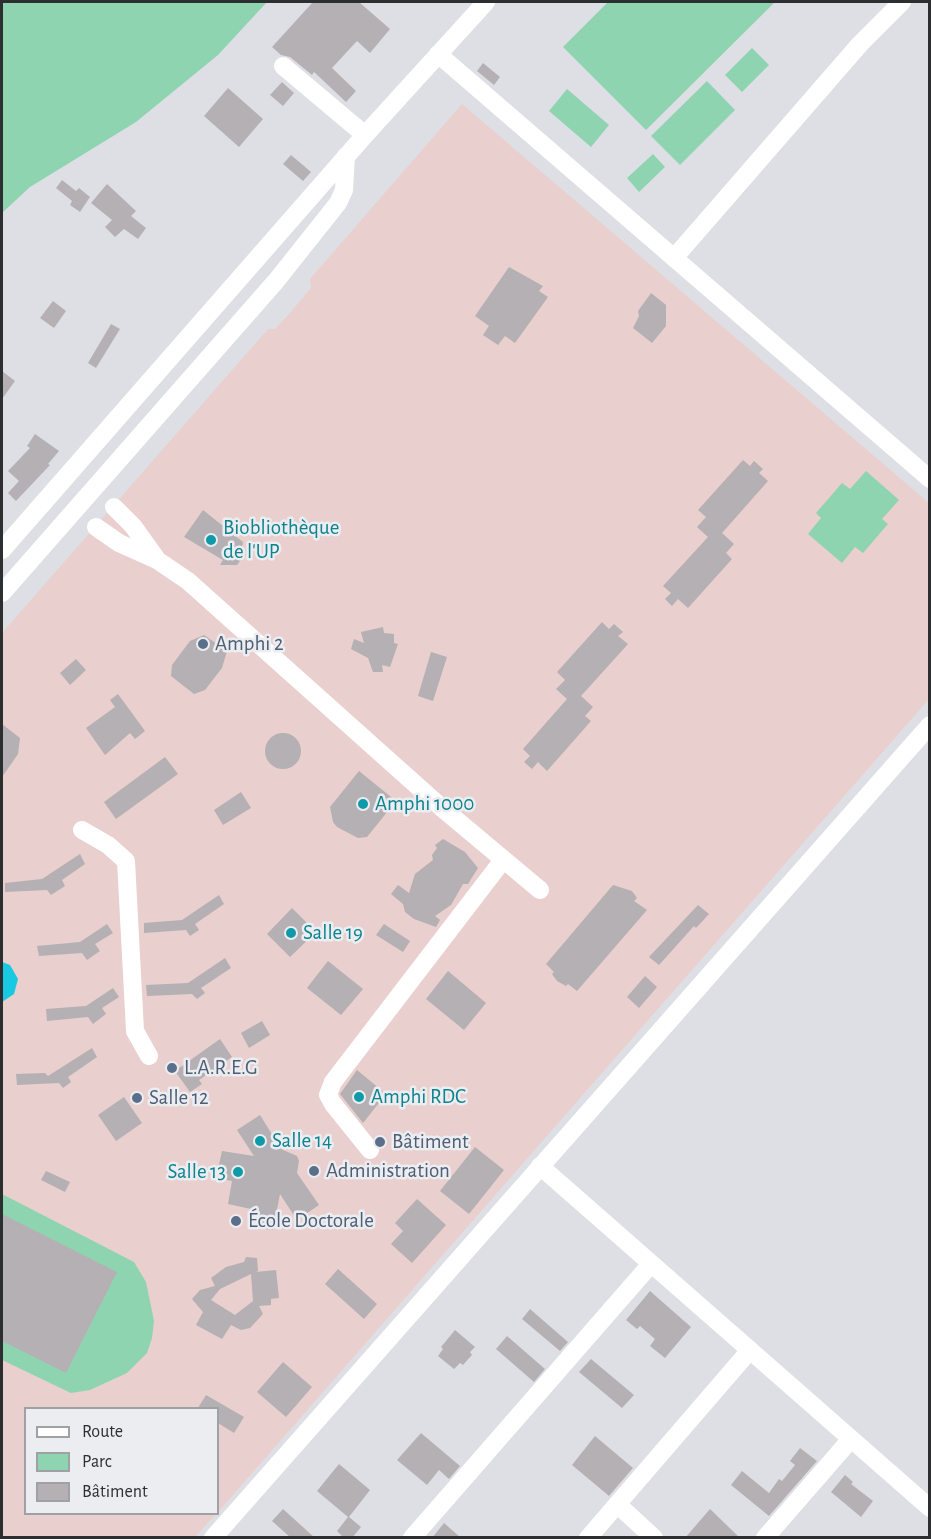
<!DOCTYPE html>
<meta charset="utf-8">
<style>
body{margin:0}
#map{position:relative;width:931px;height:1539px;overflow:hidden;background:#dedfe4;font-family:"Alegreya Sans",sans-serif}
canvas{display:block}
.frame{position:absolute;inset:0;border:3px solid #2d2e30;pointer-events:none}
.legend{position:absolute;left:24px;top:1407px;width:195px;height:108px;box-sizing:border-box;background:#ebedf1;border:2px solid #9fa1a4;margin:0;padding:8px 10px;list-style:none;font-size:18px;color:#2d2e30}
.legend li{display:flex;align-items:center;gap:12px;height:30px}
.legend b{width:30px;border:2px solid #9fa1a4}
</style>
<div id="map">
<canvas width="931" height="1539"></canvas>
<div class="frame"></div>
<ul class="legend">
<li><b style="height:8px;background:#fff"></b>Route</li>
<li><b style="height:16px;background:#8fd4b1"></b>Parc</li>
<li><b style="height:16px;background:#b5b0b3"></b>Bâtiment</li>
</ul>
</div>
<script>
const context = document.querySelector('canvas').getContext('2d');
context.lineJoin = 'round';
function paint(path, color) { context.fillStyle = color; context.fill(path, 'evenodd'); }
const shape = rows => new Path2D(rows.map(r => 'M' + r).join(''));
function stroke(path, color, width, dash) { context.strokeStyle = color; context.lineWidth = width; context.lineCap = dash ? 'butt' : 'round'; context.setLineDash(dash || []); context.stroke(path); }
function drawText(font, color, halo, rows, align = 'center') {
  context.font = font + ' "Alegreya Sans",sans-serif'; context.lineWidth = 5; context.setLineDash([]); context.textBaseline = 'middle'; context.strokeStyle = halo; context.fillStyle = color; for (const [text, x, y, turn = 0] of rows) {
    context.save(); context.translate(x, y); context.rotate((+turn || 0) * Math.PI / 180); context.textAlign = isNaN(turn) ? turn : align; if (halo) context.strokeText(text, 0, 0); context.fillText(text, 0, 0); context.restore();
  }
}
const education = shape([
 [462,104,929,503,929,699,218,1512,218,1408,26,1408,26,1514,216,1514,195,1537,3,1538,2,633,268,329,275,329,289,314,311,288,310,279]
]);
const green = shape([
 [2,2,267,2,218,55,136,122,30,187,2,213],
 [608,2,775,2,646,130,563,47],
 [752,48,769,65,742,92,725,75],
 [707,81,735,110,680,165,651,136],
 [567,89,609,125,591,147,549,111],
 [653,154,665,167,639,192,627,178],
 [866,471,899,500,882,519,888,524,863,553,855,547,842,563,808,534,821,518,816,513,842,483,850,489],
 [2,1194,134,1262,146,1282,154,1321,152,1338,147,1353,127,1373,90,1390,71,1393,2,1360]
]);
const water = shape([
 [2,962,10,965,18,979,14,994,2,1002]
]);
const building = shape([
 [313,2,359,2,390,29,370,53,357,41,332,68,356,91,346,102,314,72,312,75,290,57,281,55,272,47],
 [483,63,500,77,494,85,477,71],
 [282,82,294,93,283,106,270,95],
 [228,88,263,119,239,147,204,116],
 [291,155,311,172,303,181,283,164],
 [62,180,76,191,79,188,90,197,80,212,70,205,72,201,56,188],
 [107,184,136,211,131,216,146,228,138,239,124,229,115,237,105,227,112,220,91,203],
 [509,267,543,286,539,291,548,297,515,343,505,336,498,345,483,335,489,326,475,316],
 [651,293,666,305,666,326,652,343,633,328,639,316,638,311],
 [53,301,66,311,54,328,40,318],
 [111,324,120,329,96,368,88,363],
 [2,371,15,381,2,399],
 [35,434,59,451,48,464,50,465,16,501,8,493,19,481,8,471,30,448,27,446],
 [743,460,750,466,754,461,763,469,759,473,768,481,722,533,734,544,726,553,732,559,688,608,678,599,672,606,665,599,671,593,663,586,708,537,697,527,706,517,698,510],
 [203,510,243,542,242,547,245,554,237,565,220,565,223,560,184,537],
 [602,622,609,629,614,624,623,632,618,636,628,644,581,696,593,707,585,716,591,721,547,771,538,762,532,769,524,762,530,756,523,749,567,699,556,689,565,680,557,672],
 [383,627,384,633,394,634,394,643,398,644,390,667,382,665,383,672,373,672,368,658,351,649,354,639,364,643,361,632],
 [204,635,227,651,222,668,205,690,194,694,171,676,172,665,190,641],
 [431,652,447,657,433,701,418,696],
 [76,659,86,670,70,685,60,673],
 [118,694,145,731,135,739,130,733,105,755,86,728,115,707,110,700],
 [2,724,20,738,18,754,2,777],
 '265 751a18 18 0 1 1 36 0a18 18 0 1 1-36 0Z',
 [165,757,178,774,116,819,104,802],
 [359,771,396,801,367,837,358,838,337,827,333,822,330,807],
 [241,792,251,808,223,825,214,810],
 [443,839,465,852,478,868,468,884,463,884,451,905,435,916,440,920,436,927,414,919,405,912,403,904,391,894,398,885,409,893,415,874,433,860,432,855,437,848,435,845],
 [80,854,85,864,62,880,65,886,51,895,47,890,5,892,5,883,42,879],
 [613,885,632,891,637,898,634,901,647,910,577,991,568,984,566,986,557,981,552,974,554,972,546,964],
 [219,895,224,904,195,924,199,930,190,936,186,930,144,933,144,923,182,920],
 [698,905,709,914,696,928,694,926,659,965,649,957],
 [292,908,316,932,290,957,267,934],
 [107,924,113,933,95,944,100,951,87,960,82,953,39,956,37,946,80,942],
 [384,924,410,941,403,952,376,935],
 [225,958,231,968,201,988,205,993,197,999,192,994,147,996,146,985,188,983],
 [328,961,363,989,341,1015,307,988],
 [448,971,486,1003,464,1030,426,999],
 [645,976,657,987,639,1008,627,997],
 [113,988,119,997,102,1008,106,1014,93,1024,88,1017,47,1021,46,1009,86,1006],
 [262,1021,270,1035,249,1048,241,1033],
 [220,1039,232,1057,199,1080,202,1084,190,1092,175,1071],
 [92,1048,97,1057,68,1077,71,1082,63,1088,59,1083,17,1085,16,1074,45,1073,48,1076],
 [357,1070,386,1094,363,1123,340,1094],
 [124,1097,142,1123,116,1141,98,1115],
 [260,1115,281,1149,297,1156,299,1161,297,1173,319,1205,297,1220,280,1194,273,1230,248,1224,251,1209,228,1204,232,1181,216,1178,222,1151,254,1156,237,1130],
 [475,1147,504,1170,469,1214,440,1191],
 [46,1171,70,1182,65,1192,41,1180],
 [417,1199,446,1225,412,1263,391,1244,403,1231,395,1223],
 [2,1214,117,1272,66,1373,2,1341],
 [246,1257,257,1258,258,1271,256,1272,276,1270,279,1298,271,1299,271,1305,259,1306,263,1314,250,1328,241,1330,231,1325,222,1339,196,1325,203,1312,192,1299,200,1290,215,1286,211,1278,226,1267,244,1262],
 [251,1274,253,1301,235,1315,211,1300,220,1289],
 [338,1269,377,1304,364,1319,325,1284],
 [650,1291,691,1327,665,1358,650,1346,655,1339,640,1326,637,1329,626,1320],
 [530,1309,568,1342,560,1351,522,1319],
 [455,1330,475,1347,470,1352,472,1355,463,1365,460,1363,454,1369,438,1356,443,1349,441,1347],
 [507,1336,545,1369,534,1382,496,1349],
 [591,1359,634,1395,622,1408,579,1372],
 [283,1362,312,1387,286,1417,257,1392],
 [206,1395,244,1417,234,1433,218,1423,218,1408,198,1408],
 [421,1433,460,1466,449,1479,439,1470,427,1485,397,1460],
 [595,1436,633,1468,609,1496,572,1465],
 [800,1448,817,1461,769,1516,731,1485,742,1471,769,1493,779,1479,782,1481,795,1465,790,1461],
 [339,1464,370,1490,349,1517,361,1527,352,1538,344,1538,337,1531,348,1517,317,1491],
 [845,1475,853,1482,851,1484,873,1501,861,1517,831,1492],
 [283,1509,315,1538,291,1538,272,1521],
 [710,1509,740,1538,685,1538],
 [444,1523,461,1538,432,1538]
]);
const minor = shape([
 [438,54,930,479],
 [283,66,365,135],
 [674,258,860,44,902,2],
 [114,507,133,526,156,558],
 [96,527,119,543,157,560,188,581,442,808,540,890],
 [2,550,365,135,486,2],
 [2,593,276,281,338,203,344,190,346,156],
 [82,830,108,845,126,861,135,1031,149,1056],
 [370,1150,333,1104,328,1095,333,1082,503,860],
 [540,1166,930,1508],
 [617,1504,654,1538],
 [213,1538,930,725],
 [412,1538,651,1264],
 [588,1538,750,1350],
 [765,1538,851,1439]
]);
const markers = [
 [211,540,6,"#0f9aa8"],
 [203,644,6,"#5c6f8a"],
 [363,804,6,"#0f9aa8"],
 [291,933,6,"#0f9aa8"],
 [172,1068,6,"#5c6f8a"],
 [359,1097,6,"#0f9aa8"],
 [137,1098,6,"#5c6f8a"],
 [260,1141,6,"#0f9aa8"],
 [380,1142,6,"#5c6f8a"],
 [314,1171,6,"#5c6f8a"],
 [238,1172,6,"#0f9aa8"],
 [236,1221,6,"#5c6f8a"]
];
const cultureNames = [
 ["Biobliothèque",223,528],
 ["de l'UP",223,552],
 ["Amphi 1000",375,804],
 ["Salle 19",303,933],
 ["Amphi RDC",371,1097],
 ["Salle 14",272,1141],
 ["Salle 13",226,1172,"right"]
];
const serviceNames = [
 ["Amphi 2",215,644],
 ["L.A.R.E.G",184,1068],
 ["Salle 12",149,1098],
 ["Bâtiment",392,1142],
 ["Administration",326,1171],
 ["École Doctorale",248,1221]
];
paint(education, '#e9cfcd');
paint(green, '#8fd4b1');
paint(water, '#19c8e1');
paint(building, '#b5b0b3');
stroke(minor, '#fff', 18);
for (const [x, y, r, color] of markers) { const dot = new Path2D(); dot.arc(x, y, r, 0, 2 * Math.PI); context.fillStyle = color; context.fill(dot); stroke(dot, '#ebedf1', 2); }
drawText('21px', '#0d838f', '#ebedf1', cultureNames, 'left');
drawText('21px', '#4e5e75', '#ebedf1', serviceNames, 'left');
</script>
